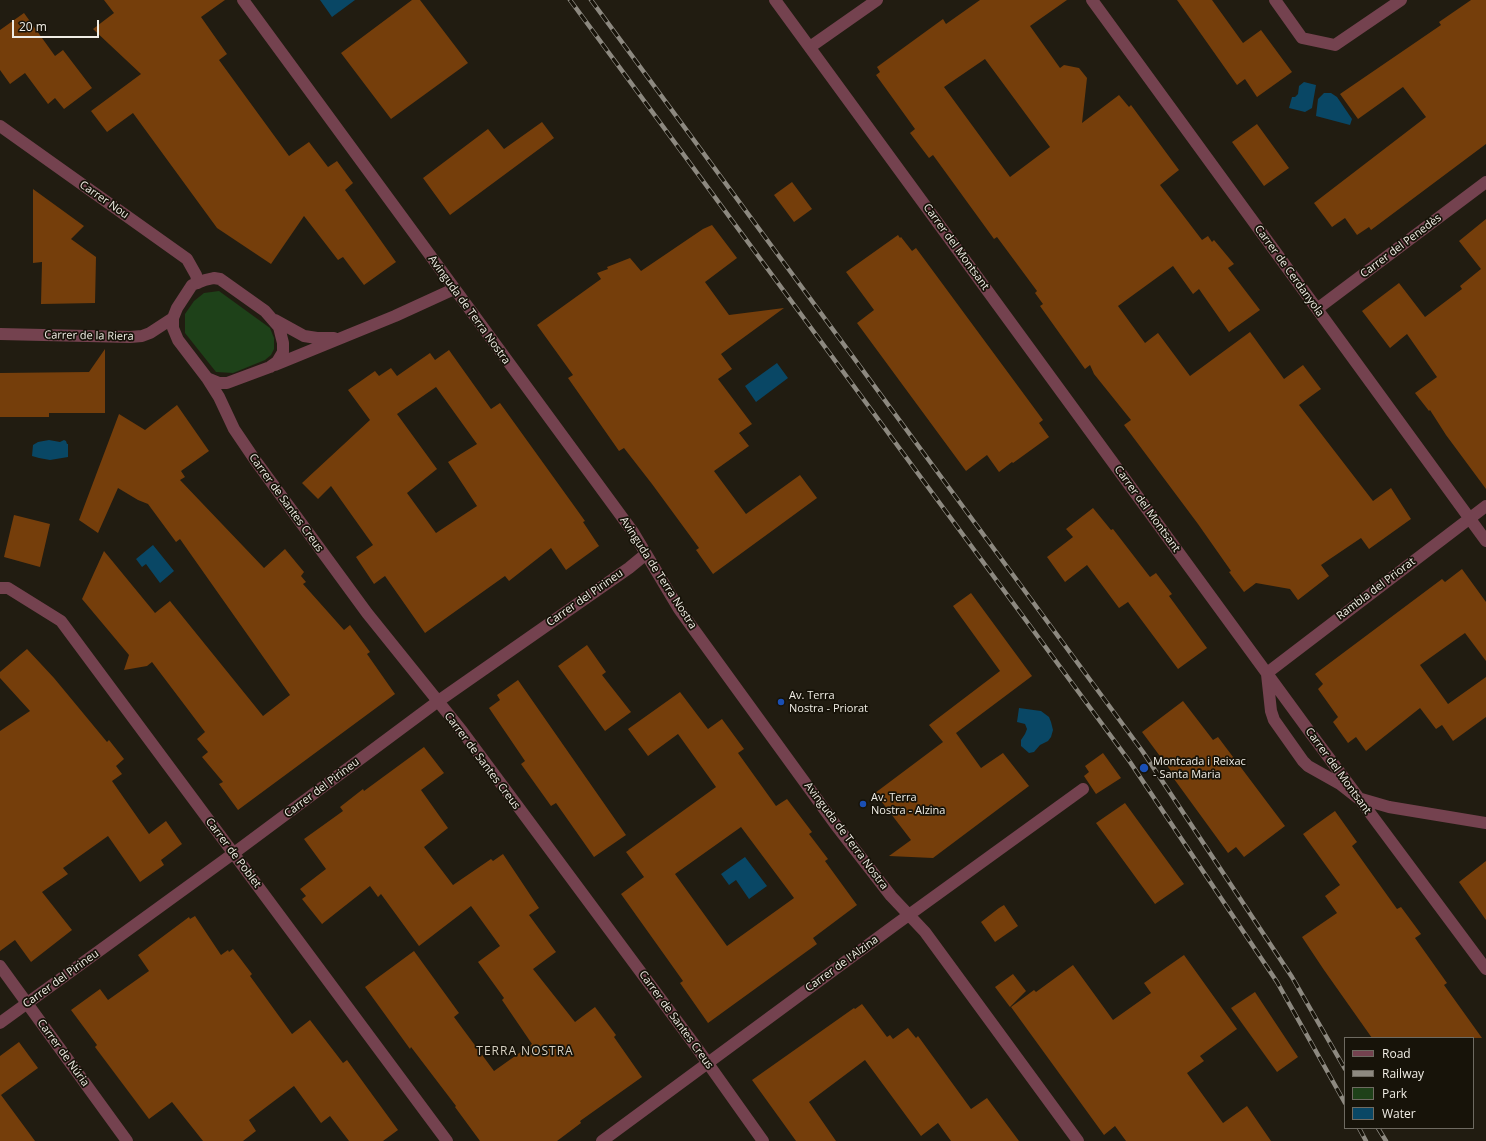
<!DOCTYPE html>
<meta charset="utf-8">
<style>
body{margin:0}
#map{position:relative;width:1486px;height:1141px;overflow:hidden;background:#211c11;font-family:"Open Sans",sans-serif}
canvas{display:block}
.legend{position:absolute;left:1344px;top:1037px;width:130px;height:92px;box-sizing:border-box;background:#171309;border:1px solid #6e6a61;margin:0;padding:5px 7px;list-style:none;font-size:12px;color:#f0ede5}
.legend li{display:flex;align-items:center;gap:8px;height:20px}
.legend b{width:20px;border:1px solid #6e6a61}
.scale{position:absolute;left:12px;top:20px;width:87px;height:18px;box-sizing:border-box;border:2px solid #f0ede5;border-top:0;padding-left:5px;font-size:12px;line-height:14px;white-space:nowrap;color:#f0ede5;-webkit-text-stroke:3px #171309;paint-order:stroke}
</style>
<div id="map">
<canvas width="1486" height="1141"></canvas>
<ul class="legend">
<li><b style="height:5px;background:#74424f"></b>Road</li>
<li><b style="height:5px;background:#8d8980"></b>Railway</li>
<li><b style="height:11px;background:#1e4119"></b>Park</li>
<li><b style="height:11px;background:#094765"></b>Water</li>
</ul>
<div class="scale">20 m</div>
</div>
<script>
const context = document.querySelector('canvas').getContext('2d');
context.lineJoin = 'round';
function paint(path, color) { context.fillStyle = color; context.fill(path, 'evenodd'); }
const shape = rows => new Path2D(rows.map(r => 'M' + r).join(''));
function stroke(path, color, width, dash) { context.strokeStyle = color; context.lineWidth = width; context.lineCap = dash ? 'butt' : 'round'; context.setLineDash(dash || []); context.stroke(path); }
function drawText(font, color, halo, rows, align = 'center') {
  context.font = font + ' "Open Sans",sans-serif'; context.lineWidth = 3.5; context.setLineDash([]); context.textBaseline = 'middle'; context.strokeStyle = halo; context.fillStyle = color; for (const [text, x, y, turn = 0] of rows) {
    context.save(); context.translate(x, y); context.rotate((+turn || 0) * Math.PI / 180); context.textAlign = isNaN(turn) ? turn : align; if (halo) context.strokeText(text, 0, 0); context.fillText(text, 0, 0); context.restore();
  }
}
const green = shape([
 [219,291,270,328,274,338,274,349,271,355,265,360,233,373,216,372,185,333,185,314,194,301,204,293]
]);
const water = shape([
 [320,0,355,0,332,17],
 [1304,82,1316,85,1312,108,1305,112,1289,108,1292,97,1295,97,1298,94,1299,86],
 [1324,93,1331,93,1337,97,1352,119,1350,125,1316,116,1318,99],
 [777,363,788,378,756,402,745,386],
 [49,440,60,442,64,440,66,441,67,444,68,444,68,457,50,460,39,458,32,456,33,445,38,442],
 [153,545,174,571,160,583,146,564,142,567,136,559],
 [1019,708,1041,711,1049,717,1051,722,1053,730,1051,737,1048,741,1040,745,1034,752,1029,753,1021,746,1021,740,1025,734,1027,729,1025,724,1017,722],
 [745,857,767,886,749,899,736,880,729,885,721,874]
]);
const building = shape([
 [104,0,225,0,201,17,227,54,219,60,289,156,309,142,328,167,337,161,353,183,345,190,396,262,364,285,343,257,338,260,304,216,271,264,217,228,133,113,107,132,91,111,141,74,93,29,114,13],
 [412,0,420,0,468,63,391,119,341,53],
 [980,0,1067,0,1030,26,1060,68,1064,65,1079,68,1087,78,1082,123,1119,95,1129,107,1131,105,1179,170,1160,185,1202,240,1208,236,1212,242,1214,240,1234,264,1228,268,1260,310,1229,332,1199,289,1193,294,1173,266,1118,306,1145,343,1158,333,1190,376,1250,332,1284,379,1303,365,1321,389,1299,405,1373,501,1391,488,1411,519,1369,549,1361,538,1321,565,1329,576,1298,600,1290,589,1256,583,1244,592,1229,572,1231,571,1198,524,1124,425,1131,420,1094,374,1090,365,1085,369,1040,306,1043,304,1035,293,1037,291,997,237,994,239,933,155,929,158,910,133,915,129,876,75,880,72,877,67,943,19,946,24],
 [985,59,1050,147,1010,177,944,87],
 [1177,0,1212,0,1243,43,1261,30,1292,72,1257,97,1245,79,1237,85],
 [1471,0,1486,0,1486,144,1371,230,1369,227,1357,235,1345,218,1332,227,1314,203,1426,117,1403,87,1358,119,1340,94,1441,25,1439,22],
 [24,13,55,56,63,50,92,88,64,109,55,98,48,104,25,73,10,84,0,70,0,30],
 [542,122,554,138,450,215,423,178,488,129,504,149],
 [1257,124,1289,168,1264,186,1232,142],
 [792,182,812,209,794,222,774,195],
 [33,189,84,226,71,239,96,257,95,303,41,304,42,262,33,263],
 [1486,219,1486,489,1446,435,1430,410,1429,411,1415,393,1437,377,1407,334,1390,348,1362,311,1399,283,1425,317,1462,289,1460,286,1481,269,1459,241],
 [712,225,737,258,705,282,729,315,784,308,721,354,732,369,718,379,752,424,739,433,749,446,714,471,746,514,800,475,817,498,713,574,696,550,699,548,652,484,624,448,619,451,568,378,573,375,537,325,601,279,597,273,608,269,607,267,630,258,641,271,703,229],
 [898,235,900,238,901,237,912,251,916,248,1043,420,1039,423,1049,437,1013,463,1012,462,999,472,987,455,966,471,857,323,874,310,846,272],
 [105,349,105,413,49,413,49,417,0,417,0,373,89,372],
 [449,350,491,409,500,403,585,521,583,522,599,546,566,570,551,548,509,581,505,576,425,633,385,576,374,584,356,557,373,545,331,486,318,499,302,483,370,420,348,390,375,371,379,376,391,368,397,376,430,353,435,360],
 [436,387,477,444,448,462,477,506,436,533,407,493,437,469,397,414],
 [177,405,209,451,181,471,185,477,180,480,264,568,285,549,304,572,301,576,306,582,303,584,344,630,350,625,370,652,367,654,395,694,238,810,219,784,223,782,202,757,208,752,197,739,205,732,152,662,147,666,124,670,129,655,82,599,104,551,155,613,170,601,263,716,290,695,180,539,176,542,148,504,138,500,118,488,98,533,79,520,119,414,145,430],
 [1093,508,1111,530,1113,529,1150,577,1156,573,1172,594,1169,596,1207,648,1178,669,1128,602,1119,608,1087,565,1065,582,1047,557,1073,537,1066,529],
 [14,515,50,524,40,567,4,557],
 [1462,569,1486,602,1486,661,1465,633,1420,665,1448,704,1486,677,1486,717,1453,741,1442,725,1436,729,1420,708,1366,751,1356,737,1348,743,1333,722,1338,717,1318,689,1323,684,1315,674,1442,579,1445,582],
 [971,593,1032,676,956,733,981,768,1003,753,1029,786,933,858,889,856,911,840,875,793,943,742,929,725,1000,671,953,606],
 [587,645,606,672,602,675,631,712,605,731,558,666],
 [27,649,54,678,107,742,109,740,124,759,116,766,122,774,112,781,149,834,166,821,182,844,161,860,164,865,140,882,108,836,63,868,68,874,42,892,72,930,31,962,15,940,0,951,0,731,30,711,0,678,0,672],
 [518,680,626,835,594,857,556,803,551,806,521,764,525,761,489,708,500,700,497,695],
 [680,692,708,729,722,719,744,749,738,753,776,806,787,799,812,832,809,834,828,859,825,861,857,905,813,938,817,944,708,1023,680,983,683,981,621,894,644,877,626,852,716,787,678,734,648,756,628,729],
 [741,827,794,898,727,946,675,874],
 [1183,701,1213,740,1218,737,1285,826,1244,857,1236,847,1228,853,1169,772,1171,771,1142,732],
 [424,747,444,773,421,790,448,828,424,847,453,885,491,859,493,861,503,854,539,908,529,915,556,952,533,969,575,1022,595,1007,616,1035,614,1037,642,1077,580,1121,581,1123,557,1141,480,1141,455,1107,456,1106,411,1047,410,1049,365,987,414,951,459,1013,454,1017,494,1071,532,1044,502,1000,504,998,478,962,500,946,471,906,419,946,381,894,378,897,370,886,322,924,302,899,306,896,300,889,326,869,304,839,343,811,340,807,363,789,364,791],
 [1103,753,1121,778,1096,794,1084,776,1089,772,1085,766],
 [1125,803,1184,884,1155,904,1096,823],
 [1335,811,1357,842,1352,846,1397,909,1401,907,1421,934,1415,938,1447,983,1444,985,1482,1038,1372,1038,1324,970,1302,937,1337,913,1325,896,1340,885,1303,834],
 [1486,861,1486,920,1459,882],
 [1004,905,1018,926,995,942,981,922,999,908],
 [195,916,221,955,228,950,229,952,233,949,252,974,250,976,292,1034,310,1020,343,1063,347,1060,398,1130,383,1141,349,1141,330,1116,321,1123,294,1086,249,1120,256,1131,243,1141,203,1141,172,1102,149,1119,95,1047,97,1045,71,1010,100,989,108,1000,149,971,138,955,189,917,190,919],
 [1184,955,1237,1029,1200,1056,1204,1061,1187,1073,1223,1123,1247,1106,1271,1141,1126,1141,1115,1126,1104,1135,1011,1007,1034,990,1036,992,1073,965,1113,1020,1151,993,1144,983],
 [1013,974,1026,991,1010,1007,995,987],
 [1255,992,1298,1057,1277,1072,1231,1008],
 [862,1004,887,1037,890,1035,893,1039,908,1028,916,1038,918,1036,971,1109,987,1098,1019,1141,951,1141,938,1123,921,1136,865,1060,809,1102,836,1141,796,1141,752,1080,854,1008,855,1009],
 [19,1042,38,1068,1,1095,35,1141,0,1141,0,1056]
]);
const street = shape([
 [243,0,633,532,679,609,835,824,891,896,925,932,1078,1141],
 [775,0,1312,735,1486,969],
 [1092,0,1486,541],
 [1275,0,1302,38,1335,45,1401,0],
 [810,47,877,0],
 [0,126,187,259,196,275,198,283],
 [214,278,220,279,265,311,279,327,283,343,283,352,277,362,270,367,227,383,219,383,207,378,178,340,173,328,173,318,177,308,192,285,205,280,214,278],
 [1317,309,1486,182],
 [275,320,304,336,317,338,334,338],
 [0,334,130,337,142,336,150,333,173,318],
 [275,365,395,316,454,289],
 [207,378,219,397,234,429,255,460,367,613,462,731,697,1048,763,1141],
 [0,588,8,588,61,621,447,1141],
 [1267,673,1486,506],
 [1267,674,1271,711,1274,720,1303,761,1308,766,1340,784,1358,798,1389,807,1486,823],
 [0,966,127,1141],
 [0,1023,234,853,437,702,629,568,646,554],
 [602,1141,895,925,1083,789]
]);
const rail = shape([
 [570,0,1130,762,1277,982,1345,1103],
 [591,0,1143,752,1292,977,1345,1069],
 [1359,1128,1366,1141],
 [1378,1128,1386,1141]
]);
const markers = [
 [781,702,4,"#1a4fb4"],
 [1144,768,5,"#1a4fb4"],
 [863,804,4,"#1a4fb4"]
];
const streetNames = [
 ["Carrer Nou",104,200,35],
 ["Carrer del Penedès",1401,246,-37],
 ["Carrer del Montsant",956,247,54],
 ["Carrer de Cerdanyola",1289,271,54],
 ["Avinguda de Terra Nostra",469,310,54],
 ["Carrer de la Riera",89,336,1],
 ["Carrer de Santes Creus",286,503,54],
 ["Carrer del Montsant",1147,509,54],
 ["Avinguda de Terra Nostra",658,573,57],
 ["Rambla del Priorat",1376,589,-37],
 ["Carrer del Pirineu",585,598,-35],
 ["Carrer de Santes Creus",482,761,53],
 ["Carrer del Montsant",1338,771,54],
 ["Carrer del Pirineu",322,788,-37],
 ["Avinguda de Terra Nostra",846,836,53],
 ["Carrer de Poblet",233,853,53],
 ["Carrer de l'Alzina",842,964,-36],
 ["Carrer del Pirineu",61,979,-36],
 ["Carrer de Santes Creus",676,1020,54],
 ["Carrer de Núria",63,1053,54]
];
const poiNames = [
 ["Av. Terra",789,696],
 ["Nostra - Priorat",789,709],
 ["Montcada i Reixac",1153,762],
 ["- Santa Maria",1153,775],
 ["Av. Terra",871,798],
 ["Nostra - Alzina",871,811]
];
const neighbourhoodNames = [
 ["TERRA NOSTRA",525,1052]
];
paint(green, '#1e4119');
paint(water, '#094765');
paint(building, '#753e0b');
stroke(street, '#74424f', 12);
stroke(rail, '#8d8980', 4.5);
stroke(rail, '#171309', 3, [9]);
for (const [x, y, r, color] of markers) { const dot = new Path2D(); dot.arc(x, y, r, 0, 2 * Math.PI); context.fillStyle = color; context.fill(dot); stroke(dot, '#171309', 1.5); }
drawText('11px', '#f0ede5', '#171309', streetNames);
drawText('11px', '#f0ede5', '#171309', poiNames, 'left');
context.letterSpacing = '1px';
drawText('12px', '#d5cfc1', '#171309', neighbourhoodNames);
context.letterSpacing = '0px';
</script>
